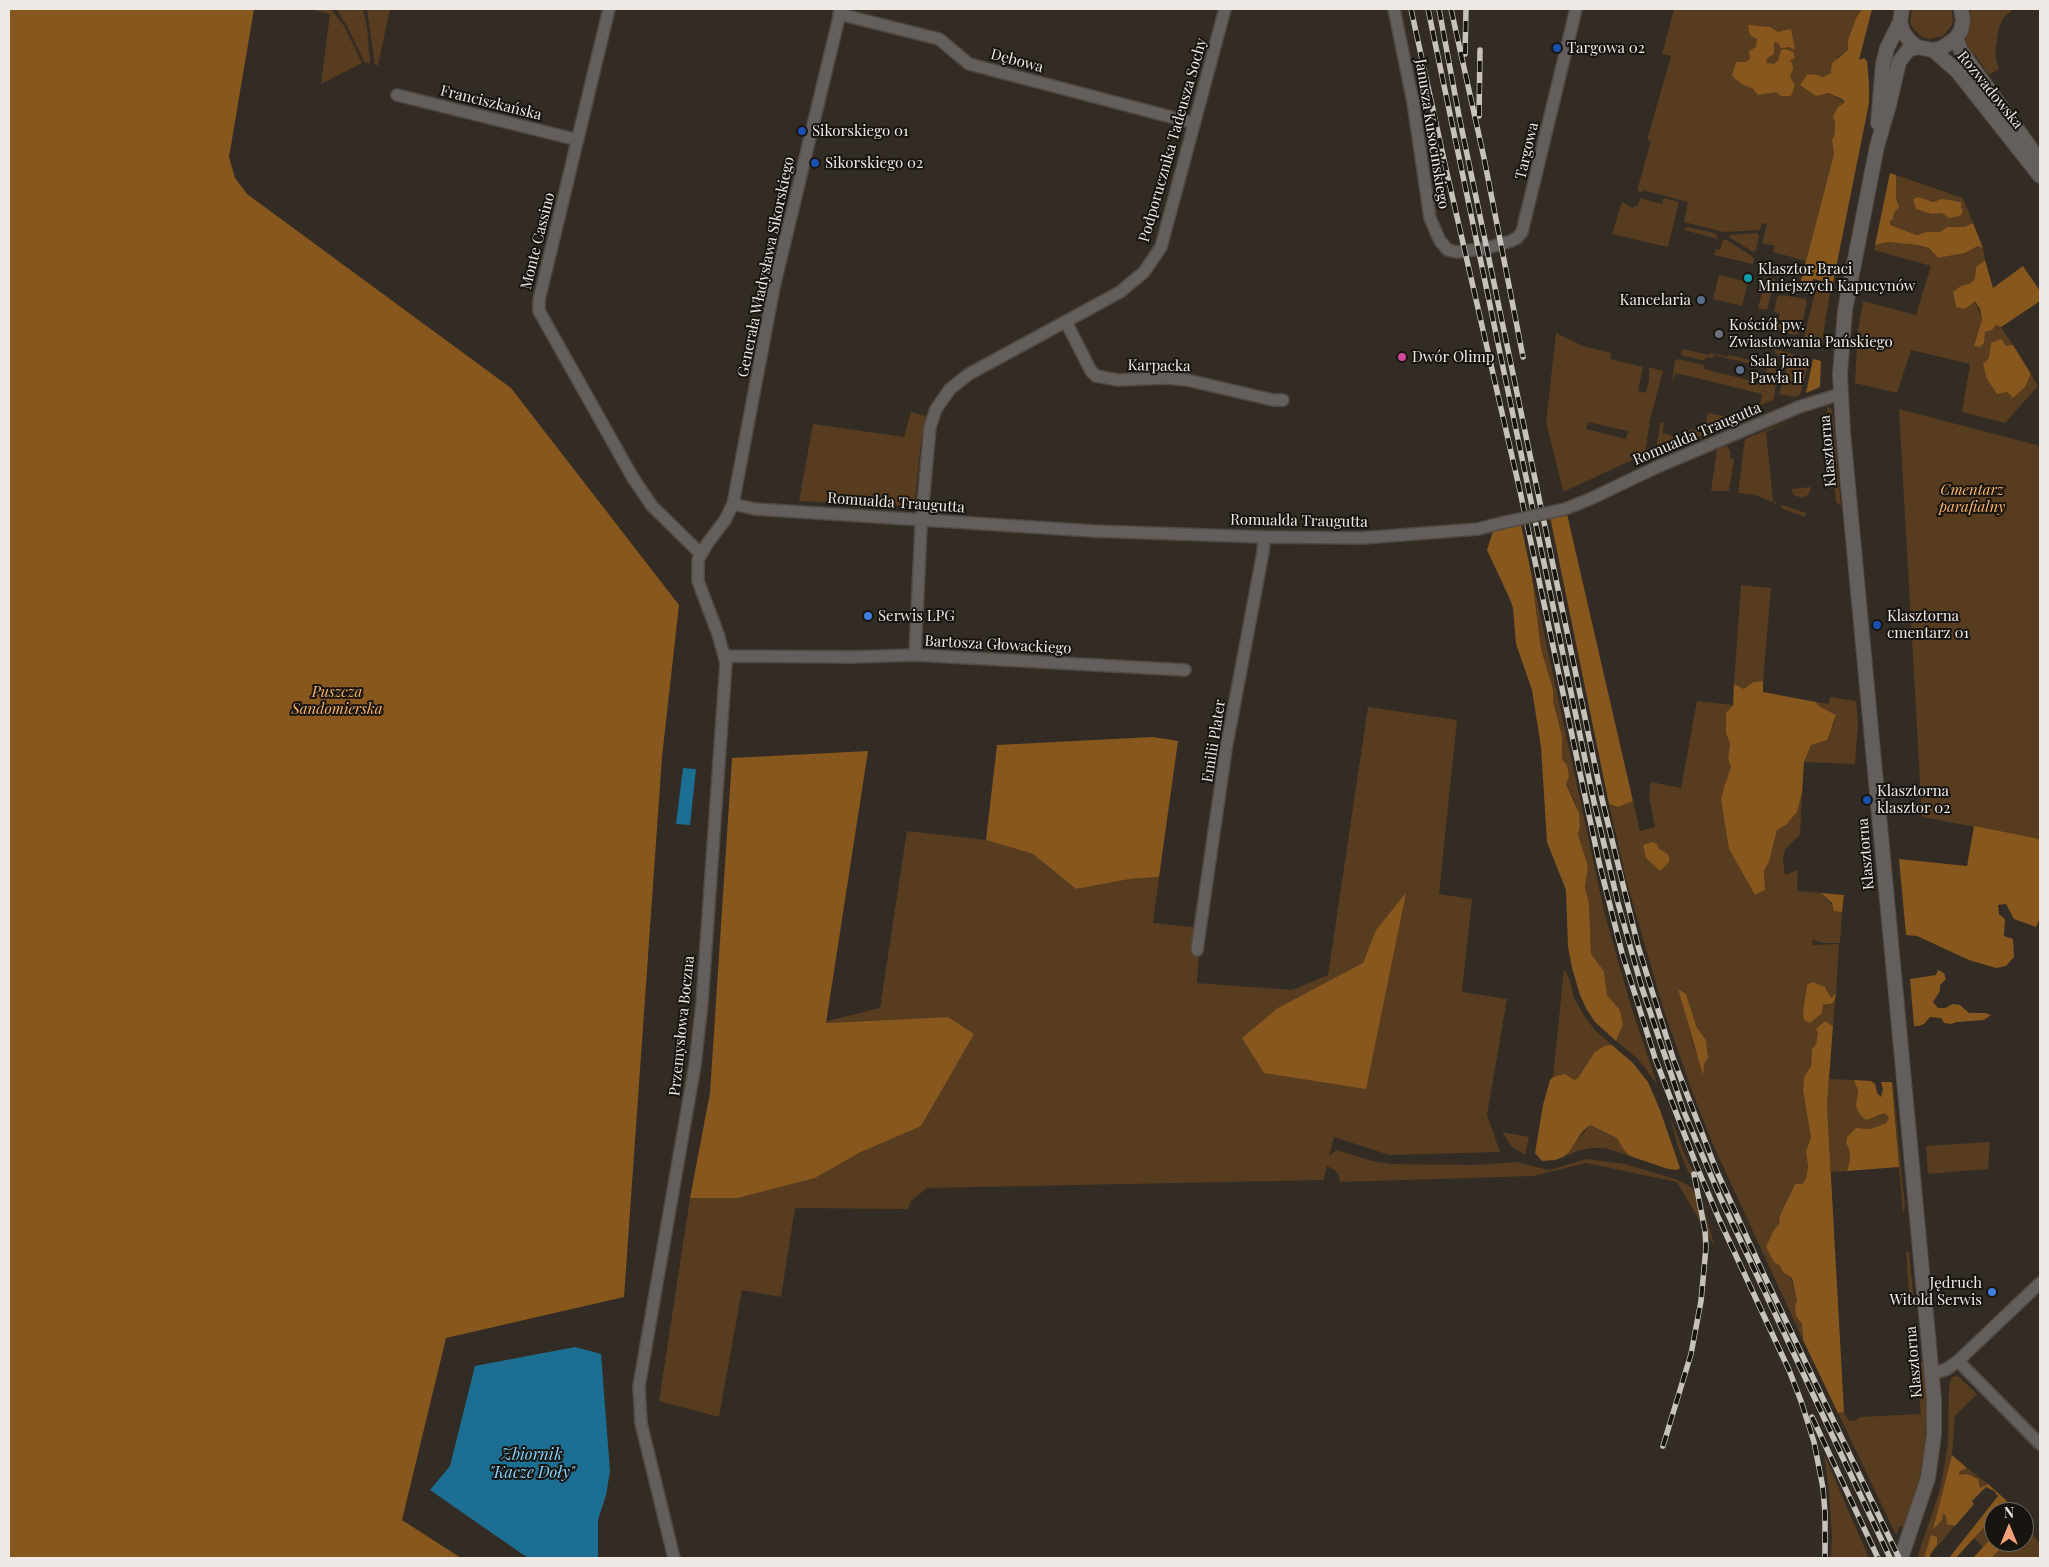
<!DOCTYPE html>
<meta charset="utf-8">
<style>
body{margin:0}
#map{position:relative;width:2049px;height:1567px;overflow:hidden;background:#332c24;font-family:"Playfair Display",serif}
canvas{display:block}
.frame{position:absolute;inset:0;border:10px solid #eee9e4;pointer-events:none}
.north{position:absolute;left:1984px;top:1502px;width:50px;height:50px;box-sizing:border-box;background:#181511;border:1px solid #6e6a65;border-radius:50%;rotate:0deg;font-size:14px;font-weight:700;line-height:20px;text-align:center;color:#eee9e4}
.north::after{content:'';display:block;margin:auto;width:18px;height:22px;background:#f1a27b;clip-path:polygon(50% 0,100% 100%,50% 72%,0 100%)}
</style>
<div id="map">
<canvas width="2049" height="1567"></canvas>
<div class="frame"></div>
<div class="north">N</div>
</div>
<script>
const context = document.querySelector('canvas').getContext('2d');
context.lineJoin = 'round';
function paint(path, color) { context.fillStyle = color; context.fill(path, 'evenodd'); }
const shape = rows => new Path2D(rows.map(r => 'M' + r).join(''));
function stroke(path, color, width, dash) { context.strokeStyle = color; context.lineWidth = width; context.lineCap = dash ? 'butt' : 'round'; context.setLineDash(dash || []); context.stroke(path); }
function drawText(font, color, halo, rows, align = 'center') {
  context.font = font + ' "Playfair Display",serif'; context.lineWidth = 4; context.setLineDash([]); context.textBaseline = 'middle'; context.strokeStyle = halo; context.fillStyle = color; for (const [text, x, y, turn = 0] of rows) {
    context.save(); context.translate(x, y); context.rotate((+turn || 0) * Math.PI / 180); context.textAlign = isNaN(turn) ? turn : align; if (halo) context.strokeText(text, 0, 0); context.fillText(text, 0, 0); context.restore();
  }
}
const green = shape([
 [310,9,331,9,344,26,362,63,321,84,330,14],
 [336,9,363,9,367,28,370,63,365,63,346,24],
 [367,9,390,9,378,65,375,65],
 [1674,9,1862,9,1856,18,1848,40,1848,50,1844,54,1838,56,1831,73,1823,77,1814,74,1828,93,1845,102,1838,107,1835,133,1832,140,1834,154,1806,261,1773,252,1775,246,1762,243,1767,224,1762,223,1760,230,1724,232,1684,222,1688,202,1643,190,1642,192,1637,191,1651,141,1647,140,1671,56,1662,54],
 [1912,9,1951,9,1953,18,1952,25,1943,36,1929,39,1922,37,1912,27,1910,21],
 [1973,9,2014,9,2004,17,1999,27,1995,55,1999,69,1989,75,1976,56,1969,50,1966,42,1966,28,1970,12],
 [1896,175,1963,198,1973,223,1965,227,1947,227,1940,232,1926,232,1917,235,1889,225,1898,201,1896,198],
 [1929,199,1934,202,1951,200,1962,204,1961,207,1932,214],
 [1640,198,1662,204,1664,198,1679,202,1668,247,1612,234,1622,202,1632,208,1638,205],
 [1686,227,1715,233,1718,239,1684,230],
 [1757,233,1759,236,1756,250,1753,252,1729,237,1731,235],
 [1725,239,1752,256,1754,259,1753,264,1714,255,1716,249,1720,250,1723,240],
 [1888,242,1906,243,1910,245,1918,245,1929,248,1938,258,1965,253,1978,246,1983,248,1985,260,1976,267,1975,278,1971,283,1961,286,1975,301,1982,319,1974,346,1985,332,1992,330,1996,325,2001,327,2013,345,2006,346,2007,392,2013,398,2025,387,2031,374,2038,386,2005,423,1962,412,1970,364,1911,350,1897,393,1855,383,1858,331,1863,301,1916,315,1931,266,1874,250,1875,245],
 [1719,275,1748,282,1742,306,1713,299],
 [1766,277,1775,279,1767,310,1758,308],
 [1781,280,1811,286,1809,294,1780,288],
 [1816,288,1830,292,1822,342,1804,337],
 [1781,295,1806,299,1807,303,1800,332,1795,335,1776,331,1780,314,1774,312,1777,297],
 [1556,333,1583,346,1611,353,1610,359,1643,367,1638,391,1646,393,1649,380,1649,367,1663,371,1650,419,1645,454,1565,491,1563,490,1546,423],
 [1588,422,1628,431,1626,439,1586,429],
 [1682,349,1709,355,1710,353,1728,357,1729,355,1763,363,1763,367,1714,355,1712,358,1706,357,1705,361,1681,355],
 [1775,349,1793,354,1794,356,1785,362,1775,352],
 [1800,355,1810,358,1800,395,1795,397,1779,394,1787,367],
 [1678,359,1704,365,1704,369,1764,384,1768,364,1774,365,1777,374,1774,398,1771,401,1760,405,1762,394,1676,373,1672,382,1675,361],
 [1827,406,1832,410,1841,505,1836,502],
 [1899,409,2040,446,2040,839,1922,817],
 [911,412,926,416,921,441,915,501,910,506,799,501,813,424,904,437],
 [1708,413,1743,420,1658,456,1657,444,1660,423,1662,422,1664,424,1662,433,1686,439,1690,429,1704,432],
 [1794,419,1766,432,1773,501,1777,503,1775,506,1775,503,1755,495,1738,493,1745,439],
 [1727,446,1730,451,1730,459,1734,459,1729,491,1711,491,1717,449],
 [1811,487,1809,494,1802,498,1794,495,1791,489],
 [1782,505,1806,513,1805,517,1781,508],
 [1532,577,1604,911,1631,1006,1657,1084,1638,1059,1616,1041,1623,1025,1620,1010,1607,995,1604,971,1591,954,1589,903,1585,887,1588,866,1578,835,1580,826,1576,804,1566,783,1567,765,1562,759,1562,736,1553,701,1553,689,1541,649],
 [1741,585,1771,588,1763,681,1753,682,1744,689,1734,684],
 [1830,697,1856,701,1858,724,1855,764,1804,762,1811,745,1833,726,1836,715,1819,706,1816,702,1829,704],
 [1697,701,1733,705,1726,713,1726,733,1730,743,1728,758,1731,767,1725,784,1729,849,1756,895,1765,890,1764,871,1769,862,1777,830,1786,825,1797,812,1802,793,1800,835,1785,849,1783,859,1785,875,1798,870,1797,891,1821,893,1837,911,1842,912,1840,943,1825,943,1812,940,1813,945,1839,944,1836,993,1832,998,1828,995,1828,990,1807,985,1803,1012,1831,1004,1835,1000,1833,1026,1825,1021,1818,1033,1816,1044,1812,1049,1811,1066,1804,1077,1803,1090,1811,1138,1806,1151,1808,1167,1806,1178,1802,1184,1795,1184,1788,1199,1781,1223,1774,1230,1774,1262,1780,1266,1783,1272,1791,1278,1797,1301,1796,1316,1802,1324,1803,1340,1714,1147,1692,1091,1663,1008,1627,883,1609,804,1618,807,1633,801,1640,831,1655,827,1649,796,1651,782,1681,788],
 [1652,842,1659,849,1668,854,1670,861,1660,870,1654,865,1643,845],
 [1679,990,1686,994,1697,1028,1706,1040,1695,1051],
 [1368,707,1457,720,1439,894,1472,899,1462,992,1507,999,1487,1115,1500,1152,1389,1155,1334,1137,1329,1156,1337,1150,1372,1161,1390,1164,1474,1165,1516,1162,1549,1170,1587,1159,1625,1164,1678,1180,1691,1187,1703,1206,1715,1247,1677,1182,1586,1163,1533,1176,1340,1182,1339,1176,1335,1170,1327,1166,1324,1180,927,1188,911,1201,908,1209,795,1208,781,1297,742,1290,719,1417,659,1401,690,1198,738,1198,815,1178,861,1152,948,1017,820,1023,880,1008,907,831,986,840,1033,854,1076,889,1130,879,1159,877,1153,923,1201,928,1197,983,1292,990,1328,975],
 [1564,969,1569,978,1574,998,1585,1017,1595,1030,1612,1045,1604,1046,1578,1078,1574,1080,1553,1077],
 [1892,1075,1905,1207,1903,1214],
 [1829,1079,1854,1080,1858,1091,1857,1098,1876,1117,1885,1113,1889,1117,1886,1123,1879,1126,1869,1129,1856,1128,1846,1143,1849,1149,1850,1160,1847,1171,1831,1172,1827,1105],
 [1670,1116,1684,1153,1699,1185,1692,1178,1686,1167,1678,1147],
 [1590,1125,1617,1138,1624,1150,1630,1156,1605,1148,1592,1148,1580,1150,1563,1157],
 [1502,1132,1529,1137,1525,1155,1512,1147],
 [1990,1142,1988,1169,1928,1174,1926,1146],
 [1906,1252,1909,1252,1914,1303,1910,1303],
 [1914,1344,1918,1345,1919,1362,1923,1362,1927,1402,1925,1442,1923,1462,1913,1503,1904,1528,1900,1526,1896,1535,1838,1413,1844,1412,1849,1421,1856,1420,1860,1417,1921,1414],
 [1958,1376,1977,1394,1955,1416,1952,1454,1934,1526,1942,1514,1946,1516,1952,1526,1955,1526,1936,1548,1937,1545,1931,1536,1924,1558,1917,1558,1940,1490,1948,1445,1949,1387,1952,1377],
 [1824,1454,1869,1558,1831,1558,1832,1537,1829,1491],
 [1967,1468,1988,1484,1980,1489,1979,1484,1959,1476,1960,1471],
 [2007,1501,2016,1511,1997,1512],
 [1994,1516,1994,1535,1983,1547,1974,1538],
 [2024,1523,2040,1544,2040,1558,1992,1558,2006,1542,2024,1542]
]);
const forest = shape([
 [9,9,254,9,229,157,235,178,247,194,511,388,679,605,662,757,624,1297,446,1338,402,1520,461,1558,9,1558],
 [1862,9,1872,9,1859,60,1864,58,1867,61,1869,84,1869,103,1833,283,1813,279,1811,286,1800,284,1834,154,1832,140,1835,133,1835,122,1833,116,1838,107,1845,102,1842,99,1828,93,1816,96,1800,85,1807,75,1814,74,1823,77,1831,73,1832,63,1848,50,1848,40,1856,18],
 [1748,25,1770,27,1778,32,1791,29,1795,50,1789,47,1781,48,1778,43,1774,42,1774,54,1767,58,1766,63,1774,64,1778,61,1781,50,1785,49,1793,52,1795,58,1790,60,1792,63,1793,69,1790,77,1795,85,1791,96,1781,96,1776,92,1758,95,1752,88,1743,85,1732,76,1736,62,1745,62,1750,59,1749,51,1756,47,1757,39,1750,35],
 [1890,173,1896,175,1896,198,1899,207,1894,213,1893,219,1890,221,1890,225,1917,235,1926,232,1940,232,1947,227,1965,227,1973,223,1983,248,1978,246,1965,253,1938,258,1929,248,1918,245,1888,242,1875,245],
 [1918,197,1934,202,1941,199,1951,200,1962,203,1961,207,1963,212,1960,216,1949,218,1942,213,1932,214,1916,209,1913,199],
 [1985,260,1993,288,2023,266,2040,291,2040,301,2001,327,1996,325,1992,330,1985,332,1984,343,1980,347,1974,346,1982,319,1980,309,1975,301,1965,309,1956,307,1953,292,1961,286,1971,283,1975,278,1976,267],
 [2001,339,2006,346,2013,345,2031,374,2025,387,2013,398,2007,392,1997,394,1987,379,1983,364,1989,358,1991,343],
 [1813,359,1821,361,1820,387,1806,393],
 [1567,514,1633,801,1618,807,1609,804,1550,517],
 [1521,525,1532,577,1541,649,1553,689,1553,701,1562,736,1562,759,1567,765,1569,776,1566,784,1579,813,1580,826,1578,835,1588,866,1585,887,1589,903,1591,954,1604,971,1607,995,1620,1010,1623,1025,1616,1041,1595,1022,1587,1010,1580,995,1572,968,1568,947,1566,890,1547,842,1541,747,1532,690,1516,644,1513,608,1509,597,1487,550,1493,531],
 [1763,681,1763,692,1816,702,1819,706,1836,715,1827,740,1811,745,1804,762,1802,793,1797,812,1786,825,1777,830,1769,862,1764,871,1765,890,1755,895,1729,849,1721,799,1725,784,1731,767,1728,758,1730,744,1726,733,1726,713,1733,705,1734,684,1744,689,1753,682],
 [1153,737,1178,741,1159,877,1130,879,1076,889,1033,854,986,840,997,745],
 [868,751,826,1023,948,1017,974,1034,921,1126,861,1152,815,1178,738,1198,690,1198,710,1093,732,758],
 [1974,826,2040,839,2040,918,2036,927,2014,919,2006,904,1998,905,1999,914,2005,919,2004,936,2013,939,2014,957,2006,966,1996,968,1969,960,1917,936,1906,935,1899,859,1967,866],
 [1652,842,1657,844,1659,849,1668,854,1670,861,1660,871,1646,858,1643,845],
 [1406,893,1366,1089,1264,1073,1242,1038,1278,1008,1363,963,1376,930],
 [1821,893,1844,895,1842,912,1834,911,1832,903],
 [1938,970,1944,973,1946,979,1940,985,1940,991,1933,1002,1938,1008,1945,1008,1953,1004,1960,1005,1969,1013,1985,1013,1991,1015,1984,1020,1957,1022,1951,1024,1944,1023,1941,1018,1930,1017,1924,1024,1919,1026,1914,1026,1910,979,1936,975],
 [1812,982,1825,987,1831,998,1836,993,1835,1000,1831,1004,1823,1005,1822,1013,1810,1023,1804,1020,1803,1012,1807,985],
 [1678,989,1686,994,1697,1028,1706,1040,1708,1058,1704,1064,1703,1075],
 [1825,1021,1833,1026,1827,1105,1844,1412,1838,1413,1803,1340,1802,1324,1796,1316,1795,1306,1797,1301,1792,1278,1783,1272,1780,1266,1774,1262,1766,1247,1774,1230,1780,1223,1779,1218,1795,1184,1802,1184,1806,1178,1808,1167,1806,1151,1811,1138,1803,1090,1804,1077,1811,1066,1812,1049,1816,1044,1818,1033,1816,1029],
 [1612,1045,1633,1063,1648,1082,1660,1110,1680,1168,1677,1170,1668,1169,1630,1156,1624,1150,1617,1138,1590,1125,1582,1132,1569,1152,1563,1157,1555,1160,1542,1161,1535,1153,1543,1105,1550,1080,1553,1077,1565,1074,1574,1080,1578,1078,1595,1052,1604,1046],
 [1854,1080,1871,1081,1875,1084,1877,1093,1881,1097,1883,1089,1881,1082,1892,1082,1899,1167,1847,1171,1850,1160,1849,1149,1846,1143,1847,1137,1856,1128,1869,1129,1879,1126,1886,1123,1889,1118,1885,1113,1866,1120,1859,1113,1856,1106,1858,1091],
 [1952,1455,1967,1468,1960,1471,1959,1475,1967,1474,1978,1479,1980,1488,1988,1484,2007,1501,1997,1512,1994,1512,1994,1516,1956,1558,1949,1558,1998,1496,1994,1491,1986,1487,1972,1501,1974,1504,1955,1526,1947,1524,1946,1516,1943,1514,1942,1520,1933,1529],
 [1931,1535,1937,1537,1937,1545,1930,1555,1930,1558,1924,1558],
 [1994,1535,1994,1542,2006,1542,1992,1558,1973,1558]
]);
const water = shape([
 [683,768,696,769,690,825,676,824],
 [575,1347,601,1354,610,1471,606,1495,598,1520,598,1558,528,1558,430,1490,450,1466,475,1366]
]);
const minor = shape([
 [609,9,539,300,539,311,633,478,652,506,701,554],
 [1394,9,1413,102,1430,218,1440,241,1448,250,1457,252,1487,248,1511,241,1517,238,1522,232,1576,9],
 [839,14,939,39,969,64,1194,123],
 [397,95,578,140],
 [1066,322,1091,371,1096,376,1118,380,1166,378,1187,380,1273,400,1283,400],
 [733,504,755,509,1093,531,1264,537,1362,538,1478,529,1501,523],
 [1565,509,1590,499,1657,467,1799,407,1840,394],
 [915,655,921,527,930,427,936,409,950,389,969,374,1120,292,1144,272,1161,247,1225,9],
 [725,656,852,657,915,655,1185,670],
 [1197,950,1226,749,1263,552,1264,537],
 [1958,1361,2040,1444],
 [1932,1374,1947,1369,1958,1361,2040,1283],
 [674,1558,641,1423,639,1386,695,1065,702,1003,726,663,718,634,698,581,698,560,707,544,725,520,733,504,774,287,841,9]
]);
const tertiary = shape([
 [1902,9,1900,22,1903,32,1909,40,1917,47,1933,50,1942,48,1956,38,1961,30,1963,20,1961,9],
 [1956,38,1961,51,2040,161],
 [1933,50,1957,71,2040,176],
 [1878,123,1883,64,1887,48,1900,22],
 [1901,1558,1928,1478,1934,1435,1934,1399,1843,432,1840,374,1845,310,1877,146,1889,105,1899,62,1908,50,1917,47]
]);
const rail = shape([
 [1411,9,1446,169,1520,491,1599,862,1622,953,1655,1058,1697,1167,1719,1219,1789,1370,1801,1401,1814,1442,1823,1488,1825,1513,1825,1558],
 [1428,9,1594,802,1618,903,1641,985,1684,1112,1720,1197,1890,1558],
 [1439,9,1459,116,1602,799,1638,946,1673,1058,1717,1172,1764,1275,1899,1558],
 [1451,9,1484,158,1523,357],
 [1465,54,1466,9],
 [1479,116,1480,50],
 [1812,1417,1878,1558],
 [1663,1446,1691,1354,1701,1301,1706,1247,1705,1231,1694,1174]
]);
const minorBridge = shape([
 [1501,523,1565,509]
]);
const markers = [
 [1557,48,5,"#1a4fb4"],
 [802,131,5,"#1a4fb4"],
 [815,163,5,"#1a4fb4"],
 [1748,278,5,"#0f9aa8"],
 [1701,300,5,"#5c6f8a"],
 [1719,334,5,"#6b7280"],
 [1402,357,5,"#d1479c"],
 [1740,370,5,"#5c6f8a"],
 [868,616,5,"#3f7fe0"],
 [1877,625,5,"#1a4fb4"],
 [1867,800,5,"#1a4fb4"],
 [1992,1292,5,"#3f7fe0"]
];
const poiNames = [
 ["Targowa 02",1567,48],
 ["Sikorskiego 01",812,131],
 ["Sikorskiego 02",825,163],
 ["Klasztor Braci",1758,269],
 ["Mniejszych Kapucynów",1758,286],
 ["Kancelaria",1691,300,"right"],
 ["Kościół pw.",1729,325],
 ["Zwiastowania Pańskiego",1729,342],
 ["Dwór Olimp",1412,357],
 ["Sala Jana",1750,361],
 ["Pawła II",1750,378],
 ["Serwis LPG",878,616],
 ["Klasztorna",1887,616],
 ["cmentarz 01",1887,633],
 ["Klasztorna",1877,791],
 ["klasztor 02",1877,808],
 ["Jędruch",1982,1283,"right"],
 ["Witold Serwis",1982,1300,"right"]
];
const streetNames = [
 ["Dębowa",1017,61,15],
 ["Rozwadowska",1990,90,51],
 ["Franciszkańska",491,103,14],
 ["Janusza Kusocińskiego",1432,134,81],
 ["Podporucznika Tadeusza Sochy",1173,140,-74],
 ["Targowa",1527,151,-77],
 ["Monte Cassino",538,241,-76],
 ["Generała Władysława Sikorskiego",766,267,-78],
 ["Karpacka",1159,366,1],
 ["Romualda Traugutta",1697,434,-23],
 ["Klasztorna",1828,451,-95],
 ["Romualda Traugutta",896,503,4],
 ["Romualda Traugutta",1299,521,1],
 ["Bartosza Głowackiego",998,645,3],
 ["Emilii Plater",1214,741,-81],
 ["Klasztorna",1866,854,-95],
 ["Przemysłowa Boczna",682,1026,-84],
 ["Klasztorna",1914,1362,-95]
];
const parkNames = [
 ["Cmentarz",1972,490],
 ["parafialny",1972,507],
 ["Puszcza",337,692],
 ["Sandomierska",337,709]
];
const waterNames = [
 ["Zbiornik",532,1455],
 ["\"Kacze Doły\"",532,1473]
];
paint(green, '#573c1f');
paint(forest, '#87571e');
paint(water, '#1c6f93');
stroke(minor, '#514a43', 14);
stroke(tertiary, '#514a43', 16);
stroke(minor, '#645e5c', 11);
stroke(tertiary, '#645e5c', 14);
stroke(rail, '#c7c2bc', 5.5);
stroke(rail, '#181511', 4, [11]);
stroke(minorBridge, '#514a43', 14, []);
stroke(minorBridge, '#645e5c', 11);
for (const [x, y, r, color] of markers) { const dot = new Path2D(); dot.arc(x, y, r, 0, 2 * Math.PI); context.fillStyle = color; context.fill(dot); stroke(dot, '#181511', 2); }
drawText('15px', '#eee9e4', '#181511', poiNames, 'left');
drawText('15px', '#eee9e4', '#181511', streetNames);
drawText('italic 15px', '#fbb367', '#181511', parkNames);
drawText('italic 16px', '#82d4ff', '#181511', waterNames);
</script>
